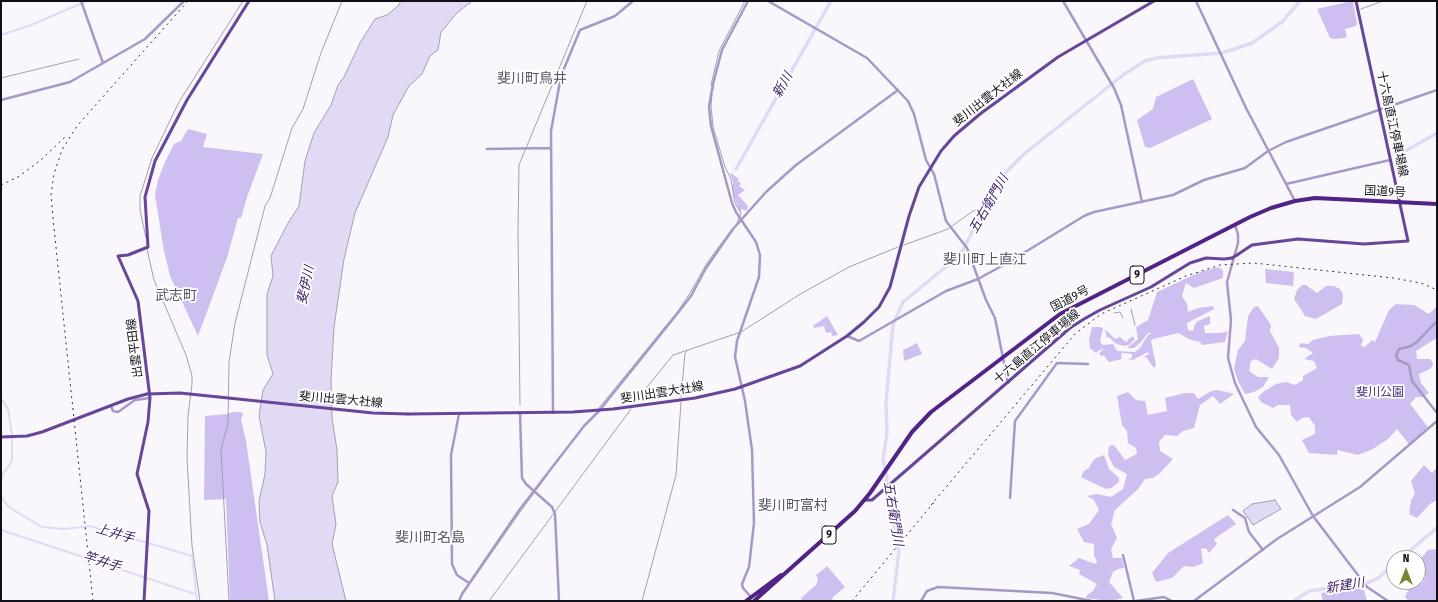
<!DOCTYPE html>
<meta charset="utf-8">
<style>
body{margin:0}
#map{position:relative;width:1438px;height:602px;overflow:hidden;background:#f9f7fc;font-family:"Fira Sans Condensed",sans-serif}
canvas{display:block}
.frame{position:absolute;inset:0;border:2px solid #120f18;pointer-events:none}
.north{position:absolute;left:1386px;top:550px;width:40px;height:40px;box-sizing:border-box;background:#fff;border:1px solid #a09fa3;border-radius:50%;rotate:0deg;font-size:11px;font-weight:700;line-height:16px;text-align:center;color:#120f18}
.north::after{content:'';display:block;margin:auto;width:14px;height:18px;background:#748635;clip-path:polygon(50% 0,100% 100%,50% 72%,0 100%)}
</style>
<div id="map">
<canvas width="1438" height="602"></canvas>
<div class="frame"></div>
<div class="north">N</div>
</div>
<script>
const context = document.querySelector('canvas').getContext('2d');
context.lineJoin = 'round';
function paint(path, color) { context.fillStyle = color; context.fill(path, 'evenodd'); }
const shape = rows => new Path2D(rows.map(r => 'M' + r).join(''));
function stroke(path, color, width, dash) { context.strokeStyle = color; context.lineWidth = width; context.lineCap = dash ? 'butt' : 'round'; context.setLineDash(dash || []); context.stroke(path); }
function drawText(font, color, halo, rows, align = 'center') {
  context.font = font + ' "Fira Sans Condensed","Noto Sans JP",sans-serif'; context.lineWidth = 3.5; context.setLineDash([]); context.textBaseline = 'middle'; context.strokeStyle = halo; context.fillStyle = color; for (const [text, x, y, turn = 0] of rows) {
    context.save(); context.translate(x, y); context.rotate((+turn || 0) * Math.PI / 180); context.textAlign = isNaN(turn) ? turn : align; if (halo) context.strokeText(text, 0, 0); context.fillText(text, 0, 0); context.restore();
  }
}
const green = shape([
 [1352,1,1353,2,1357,23,1356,26,1345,29,1347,37,1345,38,1334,39,1330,38,1317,9],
 [1193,79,1212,119,1150,148,1145,147,1137,120,1153,109,1156,97],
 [188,129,207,134,203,147,263,154,247,197,241,218,238,218,227,258,198,336,170,276,164,251,155,195,158,180,165,162,174,144,181,141],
 [731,173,739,179,737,181,741,183,739,186,745,190,738,195,747,205,748,208,746,211,742,209,740,212,737,205,732,189,733,181,730,174],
 [1218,267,1223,270,1223,278,1194,288,1186,283,1182,296,1187,304,1188,312,1198,308,1213,306,1214,309,1187,323,1188,330,1193,331,1195,324,1198,321,1210,316,1210,324,1204,326,1205,333,1221,333,1228,331,1225,342,1202,345,1200,342,1191,340,1178,333,1153,339,1151,341,1156,365,1154,368,1146,357,1143,357,1149,354,1148,352,1133,360,1127,359,1132,358,1132,354,1122,353,1121,355,1122,359,1109,362,1104,356,1106,356,1104,355,1101,356,1099,354,1104,347,1096,353,1090,348,1089,340,1092,327,1100,327,1103,328,1100,342,1103,345,1113,344,1117,351,1135,352,1140,348,1148,335,1152,333,1148,333,1141,342,1134,348,1127,348,1138,339,1136,327,1148,320,1157,292,1200,272],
 [1265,269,1294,272,1293,286,1266,283],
 [1302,285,1306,285,1317,293,1326,286,1334,286,1340,289,1343,294,1342,304,1316,319,1305,316,1294,299,1297,290],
 [1396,304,1414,305,1429,314,1437,306,1437,338,1416,351,1417,359,1430,359,1432,361,1433,365,1430,369,1419,374,1421,383,1429,393,1423,397,1416,397,1410,404,1428,427,1409,444,1397,429,1388,439,1373,449,1358,455,1337,450,1337,455,1309,453,1302,440,1315,434,1315,426,1309,417,1302,418,1297,422,1291,415,1290,405,1278,405,1273,408,1261,402,1258,397,1263,392,1276,384,1286,382,1295,385,1303,380,1303,376,1317,368,1314,361,1304,359,1313,353,1306,348,1299,347,1300,343,1308,344,1313,340,1329,336,1359,334,1363,340,1361,346,1365,347,1372,340,1375,342,1389,310],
 [1258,306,1271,325,1270,331,1279,348,1279,358,1272,369,1256,359,1251,361,1249,371,1258,377,1269,377,1263,387,1254,392,1245,394,1238,381,1234,369,1238,350,1245,341,1248,316,1254,307],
 [827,316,838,335,832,336,831,332,826,333,824,326,814,328,813,326],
 [1105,329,1115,339,1120,337,1126,342,1132,336,1135,339,1129,345,1123,346,1115,343,1109,337,1107,338],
 [917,343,922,354,904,361,903,350],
 [1218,390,1234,394,1220,404,1213,396,1200,405,1194,428,1183,431,1177,436,1165,435,1159,442,1160,451,1173,459,1160,473,1153,478,1145,479,1138,489,1115,510,1111,524,1117,538,1111,549,1113,558,1122,558,1124,568,1118,569,1113,572,1109,582,1123,598,1110,601,1086,598,1087,595,1093,591,1097,584,1079,574,1080,570,1069,566,1079,558,1095,564,1097,561,1094,556,1094,544,1084,542,1077,529,1089,524,1099,510,1094,500,1087,496,1097,494,1111,497,1123,489,1127,474,1114,467,1108,455,1109,446,1114,445,1125,460,1137,454,1136,448,1128,443,1127,431,1122,425,1117,396,1128,392,1136,400,1145,401,1148,415,1167,411,1165,398,1185,393,1194,393,1198,399,1211,391],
 [233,412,241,412,243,414,241,419,246,441,269,601,230,601,226,499,204,500,205,416,227,414],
 [1104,455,1109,469,1119,478,1119,482,1111,488,1106,489,1081,477,1084,471,1089,468,1094,459],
 [1424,465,1432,473,1437,467,1437,500,1430,504,1417,518,1409,514,1411,500,1415,494,1411,481],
 [1228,515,1236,524,1214,539,1217,544,1209,553,1206,548,1201,549,1203,563,1194,567,1184,566,1172,578,1156,582,1152,573,1168,553],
 [1437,549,1437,601,1410,601,1405,598,1407,592,1413,584,1422,583,1426,576,1418,569,1418,562,1428,550],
 [827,566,845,587,833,597,832,601,803,601,801,598,816,585,818,579,816,575],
 [1353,587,1364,590,1367,601,1323,601,1321,594,1328,590]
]);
const water = shape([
 [401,1,472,1,457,13,441,32,438,50,430,56,422,74,409,86,393,115,388,137,355,213,344,259,334,327,331,380,332,418,337,450,338,482,332,496,336,524,332,544,346,601,275,601,267,545,260,522,259,501,265,474,266,452,259,416,263,390,273,374,267,355,267,294,273,276,271,256,288,223,299,206,305,161,314,133,331,105,338,85,344,77,360,43,375,19,387,15,398,6,401,1],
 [1275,500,1281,509,1253,525,1243,511,1252,504,1275,500]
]);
const stream = shape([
 [1361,9,1383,1],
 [1,78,79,59],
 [713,90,714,86,711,85,719,51,745,1],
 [712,95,711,106,713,127,725,167,731,179,735,203,741,213,737,223],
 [146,238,140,210,140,196,152,158,179,102,243,1],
 [904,245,948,229,973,211,985,207],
 [147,249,154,280,186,355,192,376,192,384,188,416,187,458,192,546,200,601],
 [1131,309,1135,325],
 [1114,313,1120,312,1123,318],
 [681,397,685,353,687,351],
 [634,403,673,355,741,332,802,293,849,267,898,247],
 [520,405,518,230,519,165,587,1],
 [599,408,678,311,690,293,707,263,732,229],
 [463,594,520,512,548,474],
 [229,601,221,449,228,424,229,362,235,323,265,206,270,198,292,128,303,109,321,53,342,1],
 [489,601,631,409],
 [642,601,676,475,681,402]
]);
const canal = shape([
 [1,35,31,25,87,1],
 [1,398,8,409,12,435],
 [1,481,3,474,12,461,12,439],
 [1,497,8,506,20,514,42,527,64,529,90,526,192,556,197,601],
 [1,530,195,594]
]);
const river = shape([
 [1400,154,1437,133],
 [736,169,831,1],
 [1401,558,1437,528],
 [893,601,899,550,894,543,896,537,892,502,886,482,887,477,883,459,887,434,886,403,893,325,903,302,953,261,963,250,993,191,1003,175,1024,154,1123,75,1145,61,1156,58,1222,53,1252,43,1282,22,1300,1],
 [1294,601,1309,591,1370,582,1378,578,1394,564]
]);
const minor = shape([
 [81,1,103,63],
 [748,1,722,50,713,84,709,107,711,126,732,203,736,212,756,242,760,255,759,277,737,341,735,357,745,401,752,450,754,523,749,567,742,584,743,588,751,597],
 [768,1,867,58,908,101,914,114,926,160,934,174,946,221,967,248,986,300,995,318,1008,383],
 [1063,1,1114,88,1121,105,1142,202],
 [1196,1,1246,108,1295,201],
 [1,100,70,82,145,39,184,1],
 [487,149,551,148],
 [1286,184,1390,160],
 [1235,225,1238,234,1238,243,1227,282,1231,320,1228,358,1235,383,1256,427,1279,455,1313,516,1367,587,1388,601],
 [1437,321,1417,342,1411,346,1399,349,1396,355,1398,360,1409,365,1412,381,1437,413],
 [847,336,859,341,946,291,978,279,1009,262,1084,216,1094,212,1173,195,1204,180,1245,168,1268,151,1286,142,1437,90],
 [111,406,113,411,118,412,135,400,150,398],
 [520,413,522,478,526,484,552,507,555,514,559,601],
 [553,413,551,131,561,76,580,30,615,16,633,1],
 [459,414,451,455,452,564,457,575,469,583],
 [1010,498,1015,421,1057,363,1088,364],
 [1233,510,1245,518,1249,532,1263,550],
 [1123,555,1134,601],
 [459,601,462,594,520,509,584,426,599,411,677,314,691,296,706,268,733,229,766,192,796,165,898,90],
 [921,601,927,591,938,587,1052,593,1092,601],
 [1136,601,1164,597,1172,601],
 [1194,601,1277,539,1360,487,1437,421]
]);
const major = shape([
 [1237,255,1252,245,1298,239,1364,244,1408,241,1356,1],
 [408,414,573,412,613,409,695,398,735,389,800,366,847,336,864,322,879,307,890,287,909,216,919,187,941,151,954,136,980,114,1058,57,1154,1],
 [1,437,27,436,42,432,128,399,147,394],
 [865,500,872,500,1070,328,1084,319,1100,310,1151,287,1190,263,1206,258,1224,259,1232,258],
 [144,601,149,511,137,474,148,422,150,398,138,301,118,256,128,255,148,247,145,197,155,161,187,100,249,1]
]);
const highway = shape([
 [746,601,781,575],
 [754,601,855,511,870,493,912,432,931,412,1060,314,1250,217,1271,208,1295,201,1315,198,1437,204]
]);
const rail = shape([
 [1,185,18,177,41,160,66,136],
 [931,505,1075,334,1101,314,1186,276,1220,265,1254,263,1393,278,1421,283,1437,290],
 [93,601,54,228,51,195,54,174,62,150,77,126,188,1],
 [852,601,935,501]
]);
const majorBridge = shape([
 [1232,258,1237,255],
 [147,394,180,393,373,413,408,414]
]);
const shields = [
 [1137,275,14],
 [829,535,14]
];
const shieldNames = [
 ["9",1137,275],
 ["9",829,535]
];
const streetNames = [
 ["斐川出雲大社線",988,98,-38],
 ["十六島直江停車場線",1392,124,78],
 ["国道9号",1385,192,3],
 ["国道9号",1070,299,-28],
 ["十六島直江停車場線",1037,347,-40],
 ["出雲平田線",135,348,-97],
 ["斐川出雲大社線",662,393,-9],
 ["斐川出雲大社線",341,400,5]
];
const parkNames = [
 ["斐川公園",1380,393]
];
const waterNames = [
 ["新川",783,85,-61],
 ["五右衛門川",989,204,-60],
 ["斐伊川",306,285,-78],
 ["五右衛門川",893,514,81],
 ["上井手",115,534,16],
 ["竿井手",102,562,18],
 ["新建川",1345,586,-9]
];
const quarterNames = [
 ["斐川町鳥井",532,79],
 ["斐川町上直江",985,260],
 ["武志町",176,296],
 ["斐川町富村",793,506],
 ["斐川町名島",430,538]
];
paint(green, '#cfbff0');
paint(water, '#e2daf5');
stroke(water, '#a49db3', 1);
stroke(stream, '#a49db3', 1);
stroke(canal, '#e2daf5', 2);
stroke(river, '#e2daf5', 3.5);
stroke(minor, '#a898c7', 2.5);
stroke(major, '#674598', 3);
stroke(highway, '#512386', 4);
stroke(rail, '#322f37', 1, [2, 4]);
stroke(majorBridge, '#674598', 3);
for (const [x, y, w] of shields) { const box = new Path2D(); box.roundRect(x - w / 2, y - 9, w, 18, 3); context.fillStyle = '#fff'; context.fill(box); stroke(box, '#120f18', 1); }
drawText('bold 11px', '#120f18', null, shieldNames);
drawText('12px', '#120f18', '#fff', streetNames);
drawText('12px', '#4e2e7a', '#fff', parkNames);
drawText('italic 13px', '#41206b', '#fff', waterNames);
drawText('14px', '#595268', '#fff', quarterNames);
</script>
